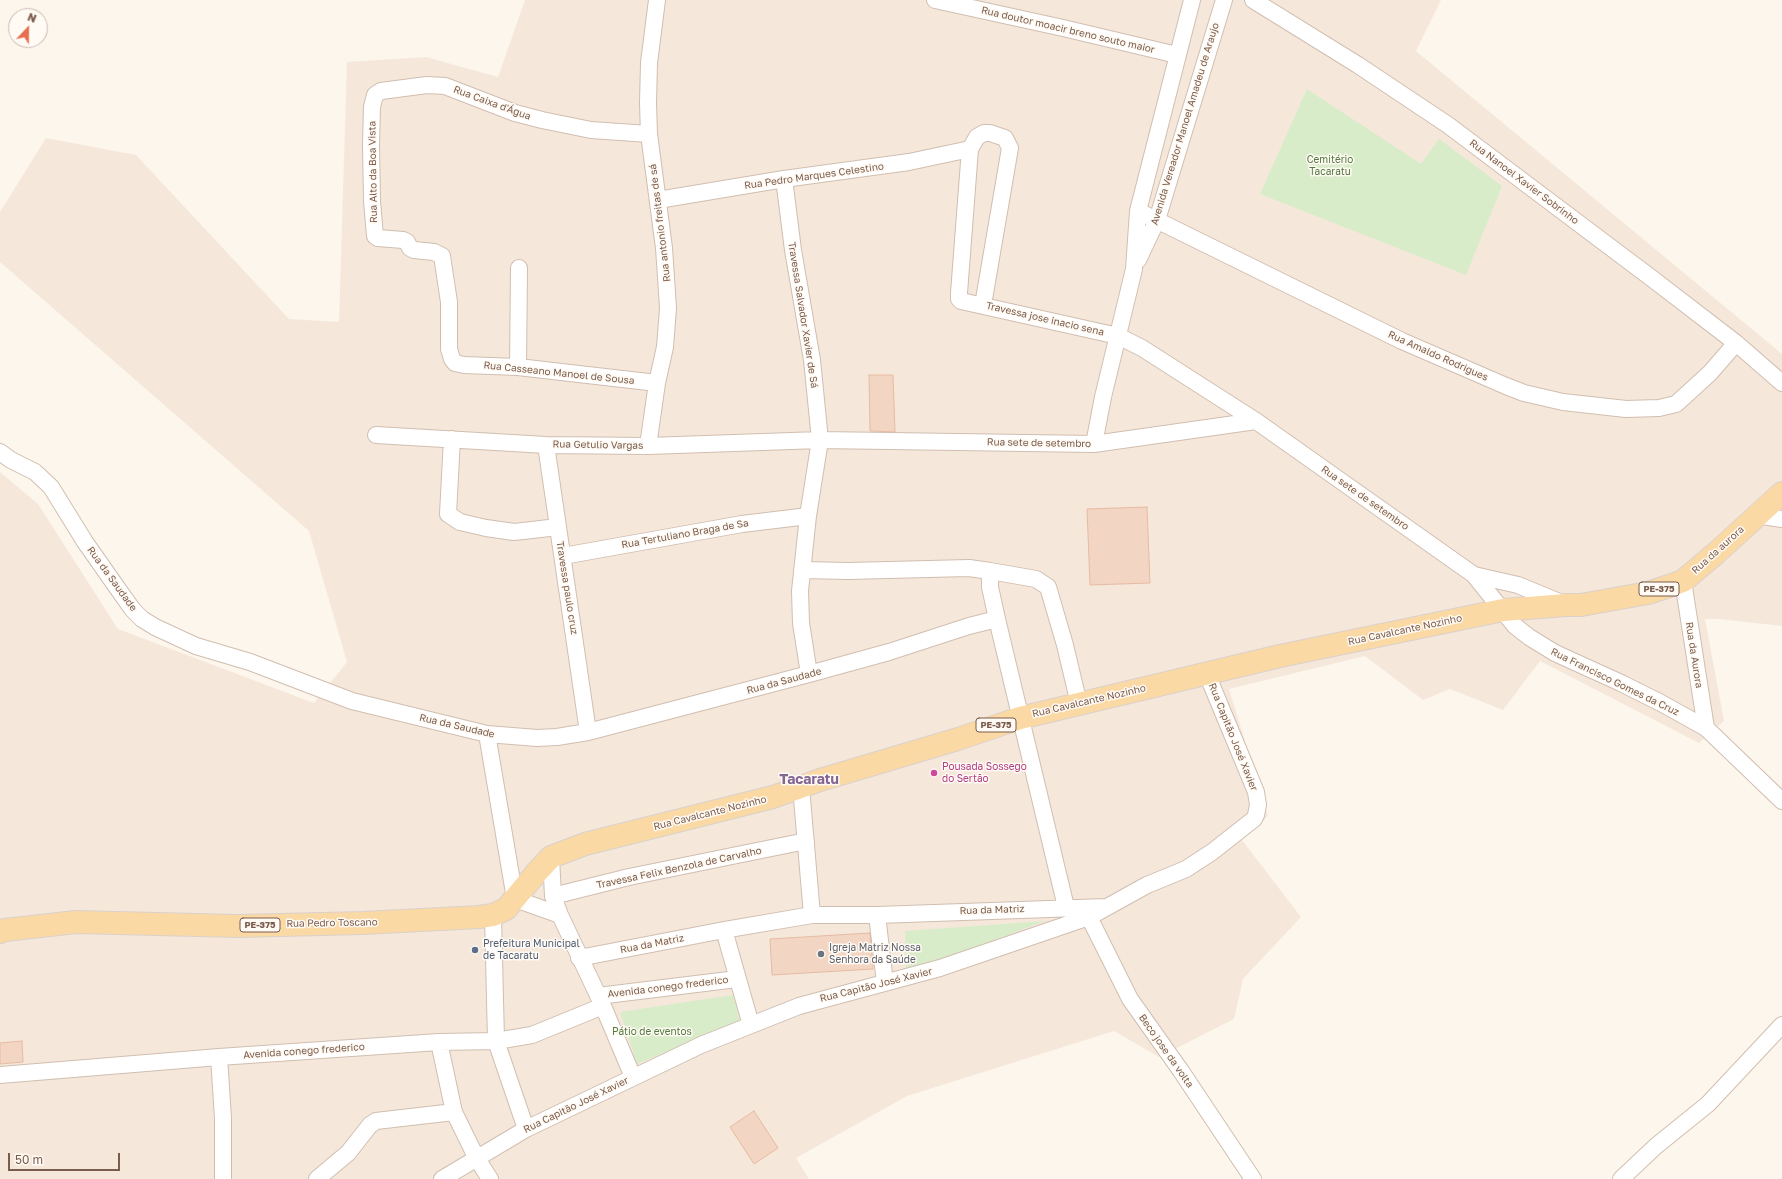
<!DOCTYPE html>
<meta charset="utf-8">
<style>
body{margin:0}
#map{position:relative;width:1782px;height:1179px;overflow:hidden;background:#fdf6ec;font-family:"Golos Text",sans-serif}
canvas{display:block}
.north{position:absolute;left:8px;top:8px;width:40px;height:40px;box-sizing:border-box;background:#fffaf3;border:1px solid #cabbb1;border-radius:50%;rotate:22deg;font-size:11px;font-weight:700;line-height:16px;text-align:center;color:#7a5c4d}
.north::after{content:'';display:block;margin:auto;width:14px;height:18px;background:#e76f51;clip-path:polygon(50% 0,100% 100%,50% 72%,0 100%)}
.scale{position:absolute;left:8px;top:1153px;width:112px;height:18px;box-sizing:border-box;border:2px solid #7a5c4d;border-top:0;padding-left:5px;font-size:12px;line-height:14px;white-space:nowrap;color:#7a5c4d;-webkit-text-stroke:3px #fffaf3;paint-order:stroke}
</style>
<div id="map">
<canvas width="1782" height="1179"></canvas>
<div class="north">N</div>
<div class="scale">50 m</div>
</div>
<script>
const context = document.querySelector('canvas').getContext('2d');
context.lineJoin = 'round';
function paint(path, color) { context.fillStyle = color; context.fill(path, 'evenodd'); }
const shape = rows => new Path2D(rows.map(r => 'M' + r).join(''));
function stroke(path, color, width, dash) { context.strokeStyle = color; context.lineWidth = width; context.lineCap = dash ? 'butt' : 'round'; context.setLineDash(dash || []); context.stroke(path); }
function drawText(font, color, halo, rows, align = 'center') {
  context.font = font + ' "Golos Text",sans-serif'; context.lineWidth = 3; context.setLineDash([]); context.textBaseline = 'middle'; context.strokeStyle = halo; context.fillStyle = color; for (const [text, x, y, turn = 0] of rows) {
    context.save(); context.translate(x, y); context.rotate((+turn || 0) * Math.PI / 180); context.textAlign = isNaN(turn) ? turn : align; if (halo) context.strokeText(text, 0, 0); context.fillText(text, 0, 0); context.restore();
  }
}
const residential = shape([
 [525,0,1441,0,1416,51,1782,354,1782,626,1719,619,1705,619,1724,721,1699,743,1540,661,1503,710,1450,689,1423,700,1365,656,1229,689,1268,816,1242,840,1301,917,1243,979,1234,1019,1159,1057,1114,1031,907,1096,796,1158,809,1179,0,1179,0,472,38,504,118,629,314,703,347,662,309,531,0,262,0,212,46,138,136,155,289,319,339,322,347,62,426,57,498,77]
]);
const green = shape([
 [1307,89,1421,164,1439,139,1502,186,1466,275,1260,194],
 [1045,921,948,957,906,974,905,931],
 [733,995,740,1022,637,1064,620,1012]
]);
const building = shape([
 [869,375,893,375,895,432,870,431,869,375],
 [1147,507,1150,583,1090,585,1087,509,1147,507],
 [870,933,873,969,772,975,770,939,870,933],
 [22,1041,23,1062,0,1064,0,1043,22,1041],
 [754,1111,778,1148,754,1164,730,1127,754,1111]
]);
const street = shape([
 [935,0,1063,28,1177,55],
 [1253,0,1358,65,1448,125,1654,280,1736,343,1782,383],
 [649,134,591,130,542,120,515,113,445,86,427,85,381,91,375,95,372,107,371,145,372,201,375,236,378,238,403,240,407,242,410,248,414,250,434,252,442,256,449,302,449,349,452,359,455,363,464,365,518,367,657,383],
 [784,179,793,250,812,360,820,440,808,516,800,591,801,623,809,674],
 [658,200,784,179,909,162,970,149],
 [1138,211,1402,341,1506,386,1524,393,1563,402,1626,409,1659,408,1676,404,1710,373,1736,343],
 [1138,260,1157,220,1224,0],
 [983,305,1010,148,1005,138,990,133,984,133,977,137,970,149,959,293,959,299,961,301,1118,336,1142,348,1256,421,1474,575,1515,626,1529,637,1555,653,1621,683,1661,703,1706,728,1782,801],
 [518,367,519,268],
 [376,435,546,445,648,446,820,440,1094,444,1256,421],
 [452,439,448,514,460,522,486,528,514,532,558,527],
 [1094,444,1103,397,1134,269,1138,211,1192,0],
 [546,445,588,732],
 [648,446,657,383,665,347,668,308,664,248,649,134,648,103,649,63,657,0],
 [0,452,11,460,35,472,51,487,85,542,118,589,133,610,142,619,155,627,196,646,250,662,352,701,487,734,537,738,557,737,588,732,809,674,889,652,969,626,997,619],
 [1756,515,1782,519],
 [563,556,742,524,808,516],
 [802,570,848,571,969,568,990,571,990,587,997,619,1066,907],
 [990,571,1036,579,1048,587,1065,645,1079,704],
 [1474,575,1518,585,1564,604],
 [1683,581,1706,728],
 [487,734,515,899,560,915],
 [801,787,812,915],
 [551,857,553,896,560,915,603,1006,633,1077],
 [553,896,629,877,806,841],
 [493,915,496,1041,526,1129],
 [877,915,885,983],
 [1089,917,1130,999,1181,1071,1253,1179],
 [724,930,751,1025],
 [579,958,724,930,812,915,877,915,1106,907],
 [598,996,737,979],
 [439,1042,454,1112],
 [219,1057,223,1118,223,1179],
 [0,1075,219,1057,439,1042,496,1041,532,1035,603,1006],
 [317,1179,348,1153,370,1125,376,1121,454,1112,476,1157,490,1179],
 [442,1179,526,1129,701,1045,799,1006,940,968,1089,917,1147,885,1186,869,1212,852,1254,819,1256,815,1258,805,1256,792,1207,674],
 [1621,1179,1656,1146,1708,1104,1782,1025]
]);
const primary = shape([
 [0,932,5,930,76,922,238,926,363,923,479,917,493,915,506,909,537,872,551,857,585,844,773,797,820,780,958,739,1020,718,1280,656,1503,610,1566,605,1581,605,1648,593,1672,585,1683,581,1715,554,1782,493]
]);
const markers = [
 [934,773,4,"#d1479c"],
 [475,950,4,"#5c6f8a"],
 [821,954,4,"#6b7280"]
];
const shields = [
 [1659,589,40],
 [996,725,40],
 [260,925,40]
];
const shieldNames = [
 ["PE-375",1659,589],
 ["PE-375",996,725],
 ["PE-375",260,925]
];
const streetNames = [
 ["Rua doutor moacir breno souto maior",1068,30,13],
 ["Rua Caixa d'Água",492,103,20],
 ["Avenida Vereador Manoel Amadeu de Araujo",1185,124,-73],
 ["Rua Alto da Boa Vista",373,172,-91],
 ["Rua Pedro Marques Celestino",814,176,-8],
 ["Rua Nanoel Xavier Sobrinho",1524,182,37],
 ["Rua antonio freitas de sá",660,223,-97],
 ["Travessa Salvador Xavier de Sá",803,315,81],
 ["Travessa jose inacio sena",1045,319,13],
 ["Rua Amaldo Rodrigues",1438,356,24],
 ["Rua Casseano Manoel de Sousa",559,373,6],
 ["Rua sete de setembro",1039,443,1],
 ["Rua Getulio Vargas",598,445,1],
 ["Rua sete de setembro",1365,498,35],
 ["Rua Tertuliano Braga de Sa",685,534,-10],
 ["Rua da aurora",1718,550,-42],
 ["Rua da Saudade",112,579,54],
 ["Travessa paulo cruz",567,588,81],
 ["Rua Cavalcante Nozinho",1405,630,-12],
 ["Rua da Aurora",1694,655,81],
 ["Rua da Saudade",784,681,-15],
 ["Rua Francisco Gomes da Cruz",1615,682,26],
 ["Rua Cavalcante Nozinho",1089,701,-13],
 ["Rua da Saudade",457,726,13],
 ["Rua Capitão José Xavier",1233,737,68],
 ["Rua Cavalcante Nozinho",710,813,-14],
 ["Travessa Felix Benzola de Carvalho",679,868,-12],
 ["Rua da Matriz",992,910,-2],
 ["Rua Pedro Toscano",332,923,-1],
 ["Rua da Matriz",652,944,-11],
 ["Rua Capitão José Xavier",876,985,-14],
 ["Avenida conego frederico",668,987,-7],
 ["Avenida conego frederico",304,1051,-4],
 ["Beco jose da volta",1166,1051,55],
 ["Rua Capitão José Xavier",576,1105,-26]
];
const parkNames = [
 ["Cemitério",1330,160],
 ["Tacaratu",1330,172],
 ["Pátio de eventos",652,1032]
];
const hotelNames = [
 ["Pousada Sossego",942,767],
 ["do Sertão",942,779]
];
const serviceNames = [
 ["Prefeitura Municipal",483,944],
 ["de Tacaratu",483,956]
];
const worshipNames = [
 ["Igreja Matriz Nossa",829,948],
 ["Senhora da Saúde",829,960]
];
const districtNames = [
 ["Tacaratu",809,780]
];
paint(residential, '#f5e8da');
paint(green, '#d8ecc9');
paint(building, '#f3d5c3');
stroke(building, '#e6bba3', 1);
stroke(street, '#d1beb0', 18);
stroke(primary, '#dad1cd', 24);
stroke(street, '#fff', 16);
stroke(primary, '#fbd9a5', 22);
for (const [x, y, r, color] of markers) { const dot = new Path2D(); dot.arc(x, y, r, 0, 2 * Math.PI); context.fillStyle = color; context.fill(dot); stroke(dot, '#fffaf3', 1.5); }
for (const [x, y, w] of shields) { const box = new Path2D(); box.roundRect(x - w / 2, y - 7, w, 14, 3); context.fillStyle = '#fffaf3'; context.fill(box); stroke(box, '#7a5c4d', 1); }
drawText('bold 9px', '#7a5c4d', null, shieldNames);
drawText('10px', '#7a5c4d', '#fffaf3', streetNames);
drawText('10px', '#537a41', '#fffaf3', parkNames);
drawText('10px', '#b23c85', '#fffaf3', hotelNames, 'left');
drawText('10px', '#4e5e75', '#fffaf3', serviceNames, 'left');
drawText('10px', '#5b616d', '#fffaf3', worshipNames, 'left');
drawText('bold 14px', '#846695', '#fffaf3', districtNames);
</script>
